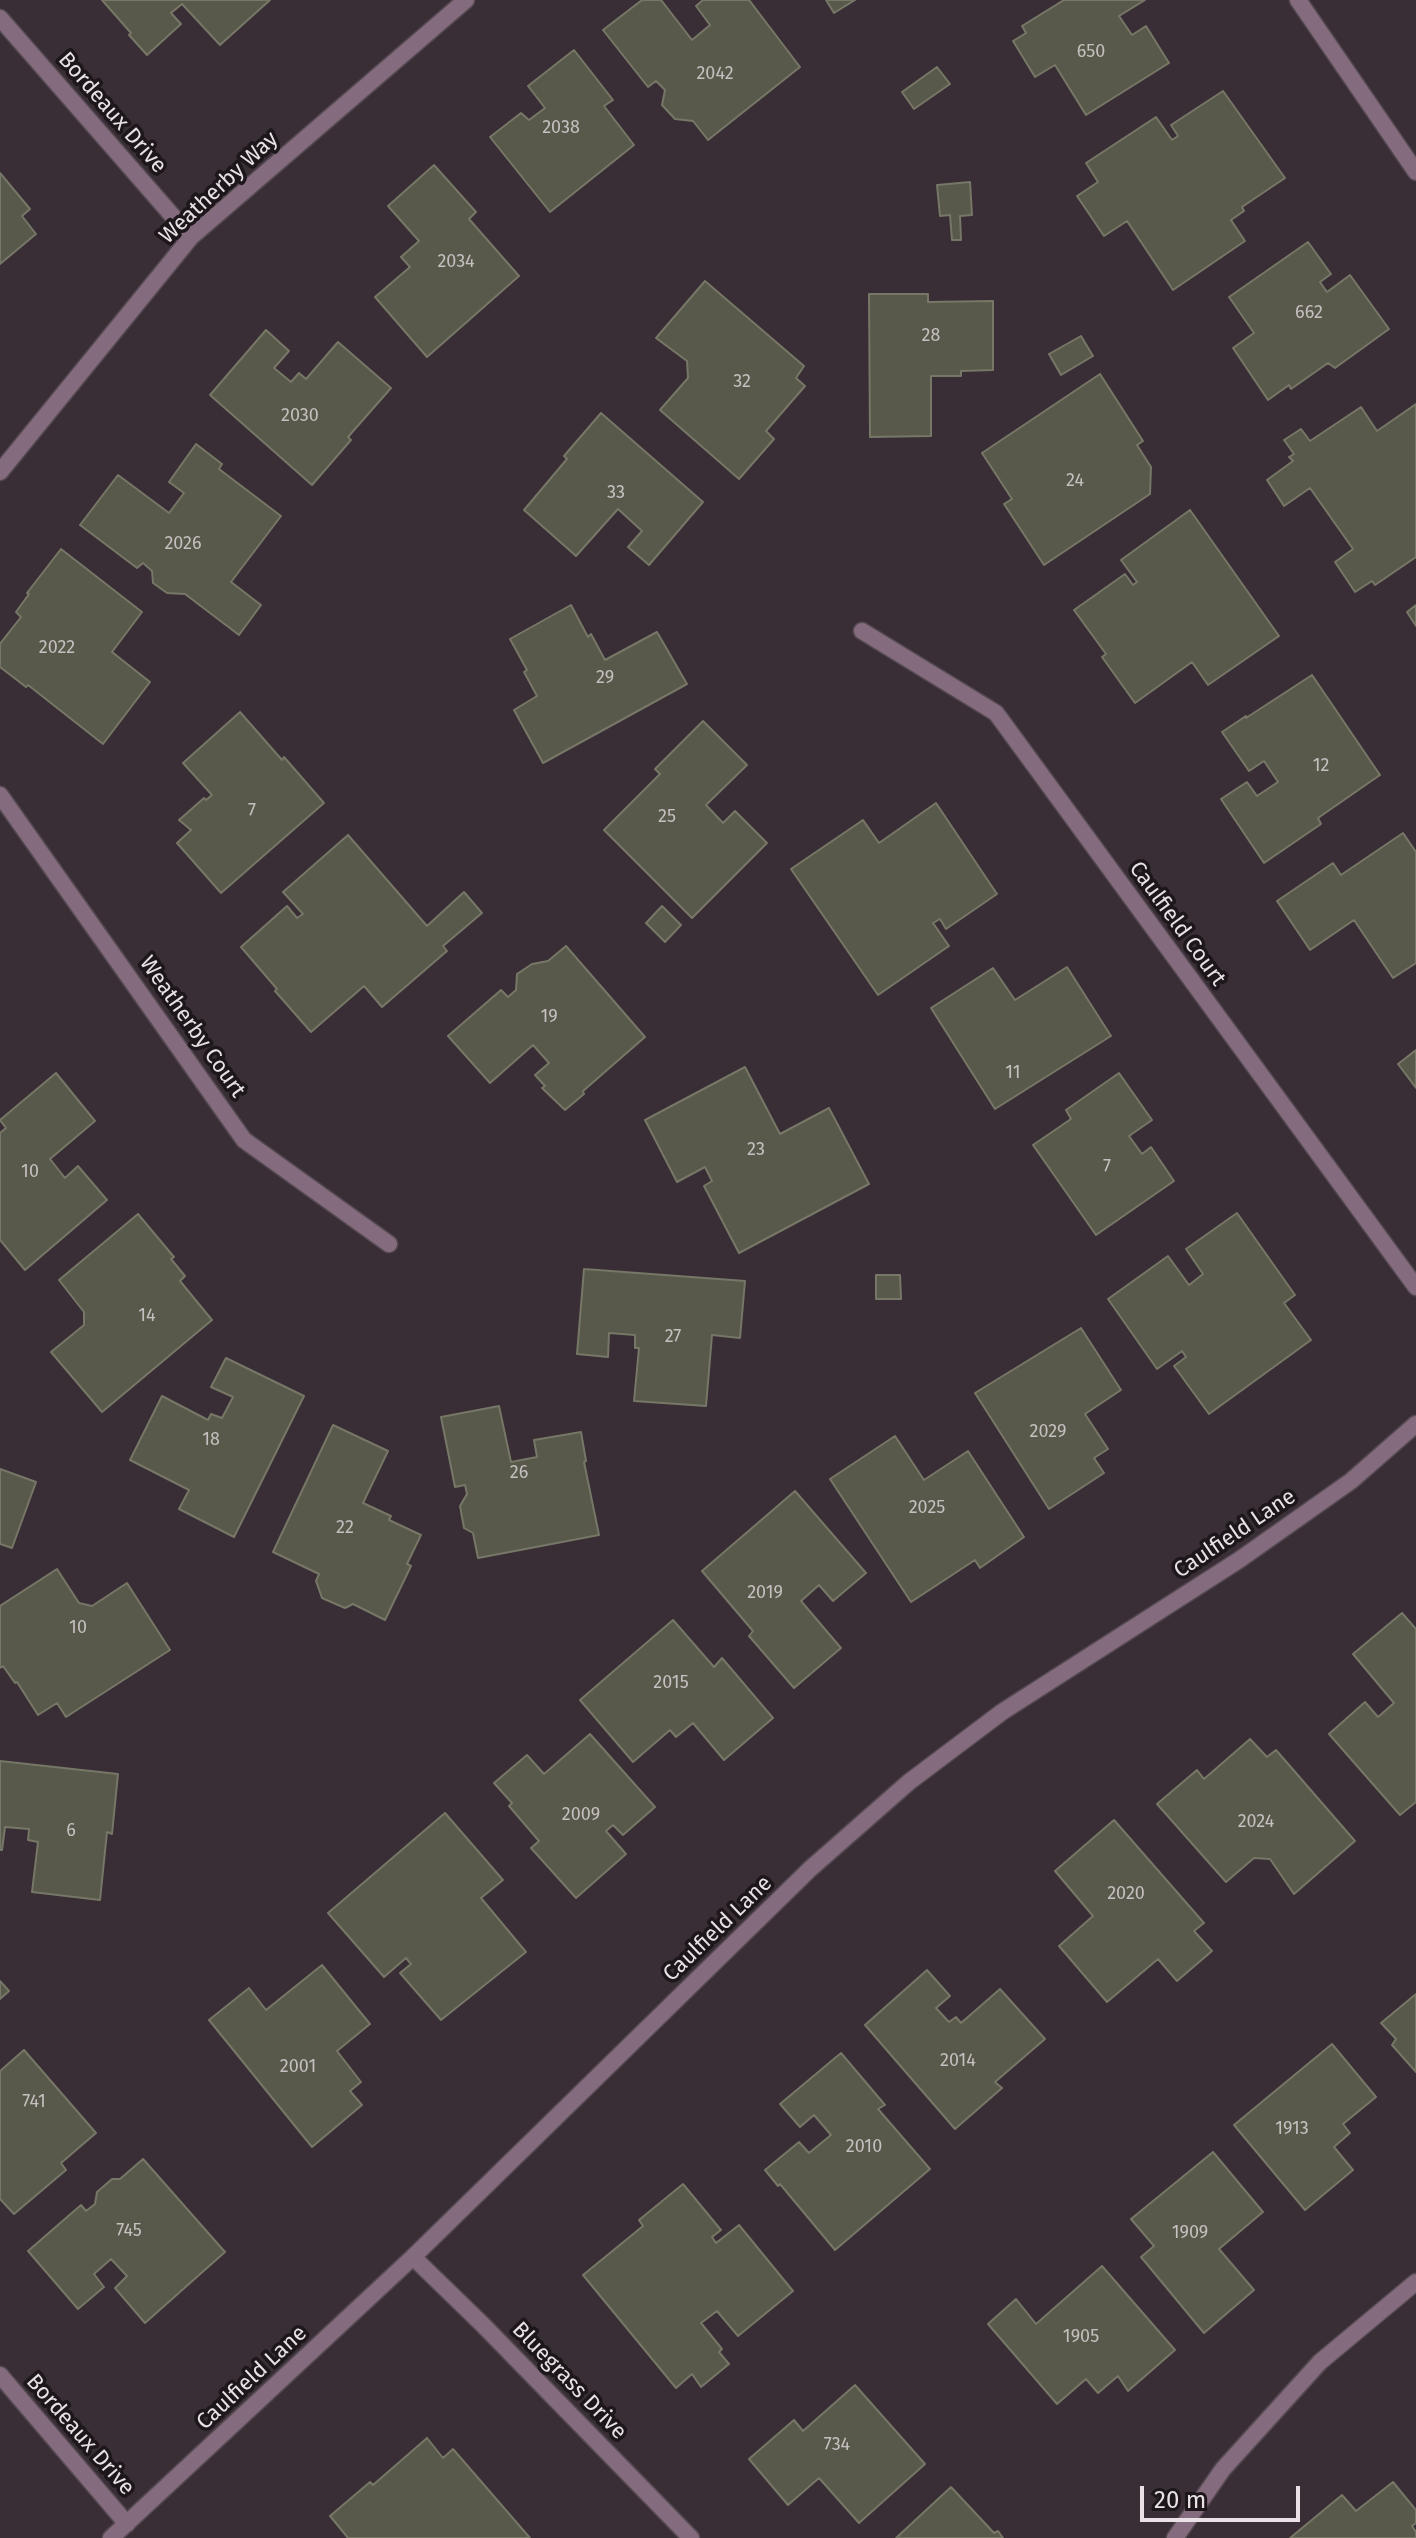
<!DOCTYPE html>
<style>
body{margin:0}
#map{position:relative;width:1416px;height:2538px;overflow:hidden;background:#392d36;font-family:"Fira Sans",sans-serif}
canvas{display:block}
.scale{position:absolute;left:1140px;top:2486px;width:160px;height:36px;box-sizing:border-box;border:4px solid #eae1e7;border-top:0;padding-left:10px;font-size:24px;line-height:28px;white-space:nowrap;color:#eae1e7;-webkit-text-stroke:6px #1d171b;paint-order:stroke}
</style>
<div id="map">
<canvas width="1416" height="2538"></canvas>
<div class="scale">20 m</div>
</div>
<script>
const context = document.querySelector('canvas').getContext('2d');
context.lineJoin = 'round';
function paint(path, color) { context.fillStyle = color; context.fill(path, 'evenodd'); }
const shape = rows => new Path2D(rows.map(r => 'M' + r).join(''));
function stroke(path, color, width, dash) { context.strokeStyle = color; context.lineWidth = width; context.lineCap = dash ? 'butt' : 'round'; context.setLineDash(dash || []); context.stroke(path); }
function drawText(font, color, halo, rows, align = 'center') {
  context.font = font + ' "Fira Sans",sans-serif'; context.lineWidth = 7; context.setLineDash([]); context.textBaseline = 'middle'; context.strokeStyle = halo; context.fillStyle = color; for (const [text, x, y, turn = 0] of rows) {
    context.save(); context.translate(x, y); context.rotate((+turn || 0) * Math.PI / 180); context.textAlign = isNaN(turn) ? turn : align; if (halo) context.strokeText(text, 0, 0); context.fillText(text, 0, 0); context.restore();
  }
}
const building = shape([
 [102,0,270,0,220,45,182,4,171,13,181,24,147,55,129,35,131,33,102,0],
 [642,0,661,0,692,40,710,25,696,6,703,0,749,0,800,67,708,140,693,121,675,119,662,105,665,90,656,81,648,87,603,30,642,0],
 [826,0,855,0,834,13,826,0],
 [1064,0,1145,0,1119,16,1132,35,1146,26,1169,63,1086,115,1055,65,1035,77,1013,41,1026,33,1022,26,1064,0],
 [574,50,613,100,604,106,634,145,550,212,490,137,521,113,529,120,545,108,528,86,574,50],
 [937,67,950,84,914,109,902,92,937,67],
 [1223,91,1285,178,1242,207,1244,211,1231,220,1245,241,1173,290,1127,221,1104,236,1077,196,1098,182,1086,163,1156,117,1172,140,1178,136,1171,125,1223,91],
 [434,165,476,212,469,219,519,276,427,357,375,297,410,267,401,257,419,241,388,206,434,165],
 [0,173,30,209,22,216,36,234,0,264,0,173],
 [970,182,972,215,960,216,961,240,952,240,950,215,940,216,937,185,970,182],
 [1308,242,1331,274,1320,282,1327,292,1350,275,1389,329,1335,368,1328,363,1291,389,1289,385,1268,400,1233,348,1254,333,1229,297,1308,242],
 [705,281,804,366,796,378,805,386,766,431,774,439,739,479,660,410,688,378,687,361,656,338,705,281],
 [869,294,928,294,928,302,993,301,993,370,961,371,961,376,931,376,931,436,870,437,869,294],
 [266,330,289,351,274,368,291,382,299,373,306,379,338,342,391,388,348,437,351,440,312,485,210,395,266,330],
 [1081,336,1093,356,1061,375,1049,354,1081,336],
 [1100,374,1143,441,1137,445,1151,467,1150,494,1044,565,1004,504,1012,499,982,453,1100,374],
 [1416,404,1416,557,1375,585,1372,581,1355,592,1335,562,1353,549,1310,488,1284,506,1267,480,1293,461,1289,457,1294,454,1284,440,1301,429,1310,441,1361,407,1377,431,1416,404],
 [601,413,703,502,649,565,628,547,642,531,618,509,576,556,524,510,567,459,564,456,601,413],
 [196,444,222,464,219,469,281,516,231,582,261,605,239,635,185,594,167,593,153,583,152,571,143,563,137,568,80,525,118,475,169,513,184,493,169,482,196,444],
 [1190,510,1279,636,1208,685,1192,662,1135,703,1102,657,1106,654,1074,610,1125,574,1133,585,1137,582,1121,560,1190,510],
 [61,549,142,612,112,652,150,682,103,744,28,685,26,687,0,667,0,644,21,617,16,612,29,594,27,593,61,549],
 [571,605,588,637,591,634,605,660,657,632,687,684,543,763,514,710,537,696,524,672,527,670,510,639,571,605],
 [1416,605,1416,626,1407,612,1416,605],
 [1312,675,1380,775,1318,818,1321,824,1264,863,1221,799,1247,782,1257,796,1278,782,1264,761,1249,771,1222,732,1246,716,1246,718,1312,675],
 [240,712,282,760,284,757,324,803,221,893,177,843,191,830,179,820,204,798,206,800,212,795,183,763,240,712],
 [703,721,747,765,706,805,723,823,735,811,767,843,692,918,604,830,660,774,655,769,703,721],
 [936,803,997,894,946,929,940,919,933,923,949,946,878,995,791,869,863,820,879,843,936,803],
 [1403,833,1416,852,1416,963,1393,978,1354,920,1310,950,1277,901,1333,863,1341,875,1403,833],
 [348,835,427,926,464,892,482,913,443,946,447,951,382,1007,364,986,311,1032,275,991,277,989,241,947,287,906,297,918,303,914,283,892,348,835],
 [662,906,681,925,665,942,646,923,662,906],
 [566,946,645,1037,583,1091,584,1094,565,1110,542,1088,545,1086,535,1075,549,1063,533,1045,490,1083,448,1036,501,990,508,997,516,990,517,974,532,964,548,961,566,946],
 [1067,967,1111,1036,995,1109,931,1008,993,968,1015,1000,1067,967],
 [1416,1050,1416,1088,1398,1064,1416,1050],
 [745,1067,780,1134,829,1108,869,1184,739,1253,704,1186,712,1181,705,1167,677,1182,645,1120,745,1067],
 [56,1073,95,1121,50,1159,65,1178,78,1166,107,1200,25,1270,0,1240,0,1133,6,1128,0,1120,56,1073],
 [1119,1073,1152,1120,1129,1136,1142,1154,1151,1147,1174,1181,1096,1235,1033,1145,1071,1119,1066,1110,1119,1073],
 [1237,1213,1295,1295,1284,1303,1311,1340,1209,1414,1174,1366,1186,1357,1182,1351,1157,1369,1108,1299,1168,1256,1189,1285,1203,1274,1186,1249,1237,1213],
 [138,1214,174,1257,171,1259,185,1276,180,1281,212,1320,102,1412,51,1352,84,1325,84,1312,59,1280,138,1214],
 [584,1269,745,1281,740,1338,712,1335,706,1406,634,1401,639,1348,635,1348,635,1335,609,1333,608,1357,577,1354,584,1269],
 [876,1275,900,1275,901,1299,876,1299,876,1275],
 [1081,1328,1121,1390,1085,1414,1108,1449,1094,1458,1104,1473,1049,1509,975,1393,1081,1328],
 [226,1358,304,1396,234,1537,179,1509,189,1490,130,1460,162,1396,208,1420,211,1414,222,1418,233,1397,211,1387,226,1358],
 [499,1406,511,1462,537,1457,534,1440,581,1432,586,1461,584,1462,599,1535,478,1558,473,1533,464,1528,460,1506,467,1494,465,1485,455,1487,441,1417,499,1406],
 [333,1425,388,1451,363,1503,391,1516,389,1520,421,1535,407,1564,411,1566,385,1620,353,1604,345,1608,322,1598,316,1581,319,1574,273,1552,333,1425],
 [895,1436,924,1480,968,1451,1024,1537,980,1568,975,1560,911,1602,830,1479,895,1436],
 [0,1469,36,1482,12,1548,0,1544,0,1469],
 [795,1491,866,1573,833,1601,819,1585,801,1601,841,1648,794,1688,749,1636,753,1631,702,1571,795,1491],
 [57,1569,79,1603,92,1606,127,1583,170,1650,66,1717,57,1703,38,1715,17,1682,15,1683,3,1666,0,1668,0,1606,57,1569],
 [1402,1613,1416,1629,1416,1802,1400,1815,1329,1734,1365,1702,1378,1717,1394,1703,1353,1654,1402,1613],
 [673,1620,714,1667,722,1658,773,1718,724,1760,693,1723,676,1737,670,1730,633,1762,580,1700,673,1620],
 [590,1734,655,1807,623,1835,613,1825,606,1831,626,1854,576,1898,531,1848,539,1841,509,1806,512,1803,494,1783,527,1755,544,1774,590,1734],
 [1250,1739,1267,1757,1276,1750,1355,1841,1294,1894,1270,1859,1254,1858,1226,1882,1157,1804,1197,1770,1204,1779,1250,1739],
 [0,1761,118,1774,112,1834,107,1832,100,1900,32,1892,38,1842,28,1840,29,1829,5,1827,2,1850,0,1850,0,1761],
 [445,1813,503,1880,481,1898,526,1952,441,2020,400,1973,411,1964,406,1958,384,1977,328,1913,445,1813],
 [1114,1820,1204,1923,1194,1931,1212,1951,1177,1981,1158,1959,1107,2002,1059,1946,1093,1916,1055,1871,1114,1820],
 [322,1965,370,2024,337,2051,361,2082,350,2091,362,2105,312,2147,209,2020,249,1988,266,2010,322,1965],
 [927,1970,950,1996,936,2008,949,2022,956,2017,961,2023,1000,1989,1045,2039,995,2082,1002,2088,955,2129,865,2025,927,1970],
 [0,1981,9,1991,0,1999,0,1981],
 [1416,1994,1416,2072,1392,2045,1396,2039,1381,2023,1416,1994],
 [1332,2044,1376,2097,1343,2124,1350,2133,1334,2147,1353,2170,1305,2210,1234,2125,1332,2044],
 [24,2050,96,2133,61,2163,66,2170,14,2214,0,2199,0,2071,24,2050],
 [841,2053,885,2105,878,2109,930,2169,835,2250,780,2184,778,2186,765,2170,799,2142,809,2153,831,2135,814,2115,800,2127,780,2104,841,2053],
 [1213,2152,1263,2212,1219,2249,1254,2290,1204,2333,1141,2257,1154,2246,1131,2219,1213,2152],
 [143,2159,225,2252,145,2323,115,2288,127,2276,111,2259,94,2274,104,2287,78,2309,28,2251,81,2205,86,2211,95,2204,97,2192,112,2179,120,2179,143,2159],
 [683,2184,721,2230,712,2237,716,2243,739,2225,793,2291,738,2336,717,2311,701,2323,722,2349,719,2352,729,2364,701,2387,692,2374,676,2388,583,2275,643,2226,639,2220,683,2184],
 [1102,2266,1175,2350,1128,2391,1118,2376,1098,2393,1086,2379,1057,2404,988,2324,1016,2299,1036,2324,1102,2266],
 [855,2385,925,2464,859,2523,819,2478,788,2505,749,2459,794,2420,803,2431,855,2385],
 [427,2438,443,2458,453,2449,530,2538,348,2538,330,2516,370,2482,373,2485,427,2438],
 [1393,2482,1416,2510,1416,2523,1412,2526,1416,2532,1416,2538,1290,2538,1342,2495,1356,2511,1393,2482],
 [951,2487,994,2533,998,2531,1003,2538,896,2538,951,2487]
]);
const minor = shape([
 [1298,0,1416,172],
 [0,18,191,237],
 [0,472,191,237,466,0],
 [862,631,996,713,1416,1287],
 [0,795,244,1140,389,1244],
 [413,2257,483,2325,691,2538],
 [0,2375,127,2524],
 [111,2538,413,2257,810,1869,909,1782,1002,1712,1239,1560,1351,1481,1416,1424],
 [1175,2538,1223,2469,1320,2362,1416,2282]
]);
const numberNames = [
 ["650",1091,52],
 ["2042",715,74],
 ["2038",561,128],
 ["2034",456,262],
 ["662",1309,313],
 ["28",931,336],
 ["32",742,382],
 ["2030",300,416],
 ["24",1075,481],
 ["33",616,493],
 ["2026",183,544],
 ["2022",57,648],
 ["29",605,678],
 ["12",1321,766],
 ["7",252,811],
 ["25",667,817],
 ["19",549,1017],
 ["11",1013,1073],
 ["23",756,1150],
 ["7",1107,1167],
 ["10",30,1172],
 ["14",147,1316],
 ["27",673,1337],
 ["2029",1048,1432],
 ["18",211,1440],
 ["26",519,1473],
 ["2025",927,1508],
 ["22",345,1528],
 ["2019",765,1593],
 ["10",78,1628],
 ["2015",671,1683],
 ["2009",581,1815],
 ["2024",1256,1822],
 ["6",71,1831],
 ["2020",1126,1894],
 ["2014",958,2061],
 ["2001",298,2067],
 ["741",34,2102],
 ["1913",1292,2129],
 ["2010",864,2147],
 ["745",129,2231],
 ["1909",1190,2233],
 ["1905",1081,2337],
 ["734",837,2445]
];
const streetNames = [
 ["Bordeaux Drive",112,113,49],
 ["Weatherby Way",219,188,-43],
 ["Caulfield Court",1177,924,54],
 ["Weatherby Court",192,1027,55],
 ["Caulfield Lane",1235,1534,-34],
 ["Caulfield Lane",718,1929,-44],
 ["Caulfield Lane",252,2378,-43],
 ["Bluegrass Drive",569,2381,46],
 ["Bordeaux Drive",80,2435,49]
];
paint(building, '#58594a');
stroke(building, '#767766', 2);
stroke(minor, '#554a52', 19);
stroke(minor, '#846b7d', 16);
drawText('18px', '#c6bfc0', null, numberNames);
drawText('22px', '#eae1e7', '#1d171b', streetNames);
</script>
